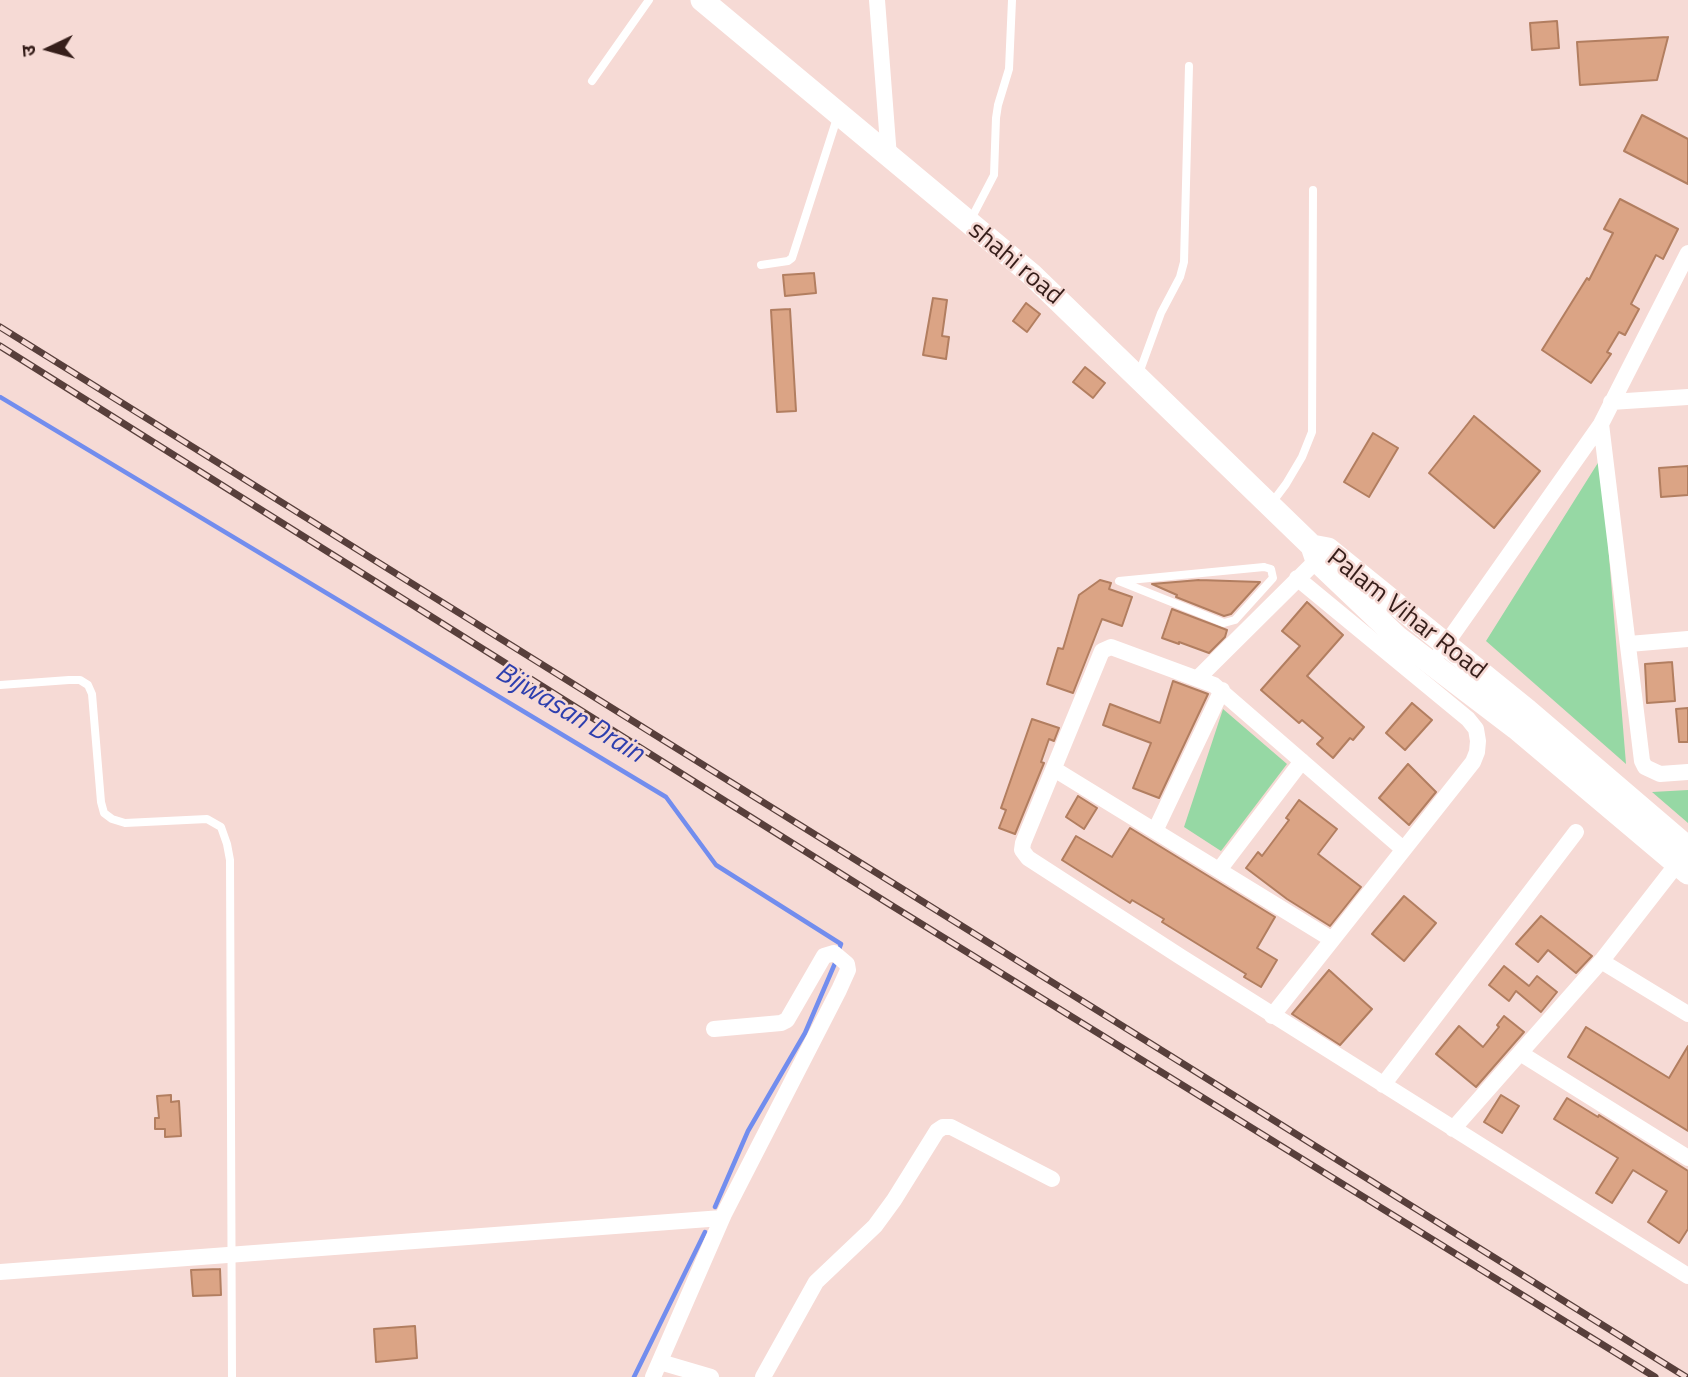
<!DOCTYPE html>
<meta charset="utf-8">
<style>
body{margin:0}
#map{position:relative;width:1688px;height:1377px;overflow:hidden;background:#f6dad5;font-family:"Titillium Web","Noto Sans Devanagari",sans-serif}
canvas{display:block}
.north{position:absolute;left:14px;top:14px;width:70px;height:70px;-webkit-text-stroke:5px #f6dad5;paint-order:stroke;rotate:265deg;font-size:19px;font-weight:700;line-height:28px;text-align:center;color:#361e1a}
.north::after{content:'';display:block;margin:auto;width:24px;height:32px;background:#361e1a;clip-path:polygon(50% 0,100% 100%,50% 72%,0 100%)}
</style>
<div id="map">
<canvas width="1688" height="1377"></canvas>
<div class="north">उ</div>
</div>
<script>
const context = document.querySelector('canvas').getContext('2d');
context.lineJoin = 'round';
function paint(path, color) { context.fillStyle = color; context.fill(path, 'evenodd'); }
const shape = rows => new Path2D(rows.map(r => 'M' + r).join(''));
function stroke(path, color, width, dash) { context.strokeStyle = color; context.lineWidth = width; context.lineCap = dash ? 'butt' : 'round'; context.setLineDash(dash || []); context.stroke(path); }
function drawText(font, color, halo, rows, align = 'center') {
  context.font = font + ' "Titillium Web",sans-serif'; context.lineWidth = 5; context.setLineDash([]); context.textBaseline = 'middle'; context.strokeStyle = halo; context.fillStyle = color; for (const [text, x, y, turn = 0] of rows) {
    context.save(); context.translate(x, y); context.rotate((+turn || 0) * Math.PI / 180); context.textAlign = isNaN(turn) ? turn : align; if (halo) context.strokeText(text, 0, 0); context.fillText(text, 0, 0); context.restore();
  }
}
const green = shape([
 [1601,458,1626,764,1486,641],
 [1223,709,1287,764,1221,851,1184,827],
 [1688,790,1688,823,1652,792]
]);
const stream = shape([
 [0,397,666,797,716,865,841,944,838,952],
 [715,1207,748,1131,805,1033,836,961],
 [634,1377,705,1232]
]);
const building = shape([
 [1557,21,1559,48,1532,50,1530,23,1557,21],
 [1668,37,1657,80,1580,85,1577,42,1668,37],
 [1642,115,1688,139,1688,184,1624,151,1642,115],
 [1620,199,1678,229,1663,259,1656,255,1631,304,1639,309,1625,335,1619,332,1607,352,1611,354,1591,383,1542,350,1587,278,1589,280,1613,233,1604,229,1620,199],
 [814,273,816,293,785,296,783,275,814,273],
 [933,298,947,300,942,336,949,337,946,359,923,355,933,298],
 [1026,303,1040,314,1027,332,1013,321,1026,303],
 [790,309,796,411,777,412,771,310,790,309],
 [1085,367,1105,383,1093,398,1073,382,1085,367],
 [1474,416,1540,471,1494,528,1429,473,1474,416],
 [1373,433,1398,448,1369,497,1344,482,1373,433],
 [1688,466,1688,495,1661,497,1659,468,1688,466],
 [1100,580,1111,583,1109,589,1132,597,1122,626,1102,619,1073,693,1047,684,1058,648,1063,649,1079,595,1100,580],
 [1199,580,1260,582,1231,614,1224,616,1176,597,1177,595,1152,584,1199,580],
 [1307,602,1343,635,1307,676,1364,727,1353,740,1350,738,1333,758,1317,744,1323,738,1302,720,1299,723,1261,690,1300,646,1282,631,1307,602],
 [1172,609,1227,630,1225,637,1209,653,1179,642,1179,644,1162,638,1172,609],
 [1672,662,1675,701,1647,703,1645,664,1672,662],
 [1173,681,1208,694,1159,798,1133,788,1151,743,1103,725,1110,704,1160,723,1173,681],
 [1412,703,1432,720,1405,750,1386,733,1412,703],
 [1688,708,1688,742,1679,742,1676,709,1688,708],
 [1032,719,1059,728,1054,741,1049,739,1041,762,1044,763,1015,834,999,828,1006,810,1001,808,1032,719],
 [1408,764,1436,792,1409,825,1379,798,1408,764],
 [1078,796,1097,808,1084,829,1066,817,1078,796],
 [1299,800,1337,829,1318,854,1361,887,1330,926,1287,899,1246,868,1258,852,1262,856,1289,820,1286,818,1299,800],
 [1130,828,1275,917,1257,948,1277,960,1261,987,1244,977,1246,974,1162,922,1164,919,1132,900,1130,903,1062,860,1076,836,1112,857,1130,828],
 [1404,896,1436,923,1404,961,1372,934,1404,896],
 [1541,916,1592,956,1576,973,1548,950,1538,962,1516,944,1541,916],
 [1504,966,1529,986,1537,976,1557,992,1541,1012,1516,991,1509,1001,1489,985,1504,966],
 [1329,970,1372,1009,1340,1045,1292,1014,1329,970],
 [1504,1016,1524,1032,1476,1087,1436,1054,1459,1026,1483,1047,1499,1027,1497,1025,1504,1016],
 [1586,1027,1669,1078,1688,1046,1688,1131,1568,1057,1586,1027],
 [171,1095,171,1102,179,1101,181,1136,165,1137,165,1129,155,1129,155,1118,159,1118,157,1096,171,1095],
 [1501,1095,1519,1106,1502,1133,1484,1122,1501,1095],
 [1567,1098,1598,1117,1599,1115,1688,1171,1688,1229,1679,1243,1648,1222,1667,1191,1633,1170,1612,1203,1596,1193,1618,1158,1554,1119,1567,1098],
 [220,1269,221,1295,193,1296,191,1270,220,1269],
 [415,1326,417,1358,376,1362,374,1329,415,1326]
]);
const lane = shape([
 [592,81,649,0],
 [970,221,994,175,996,118,998,105,1009,69,1012,0],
 [761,265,788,261,792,258,838,115],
 [1138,376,1161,313,1180,277,1184,262,1189,66],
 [1271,504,1286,484,1302,457,1312,432,1313,190],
 [1264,567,1271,569,1273,578,1235,620,1224,623,1119,581,1264,567],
 [0,685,69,680,80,680,88,685,92,694,101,802,104,813,112,819,125,823,207,819,221,827,227,844,230,860,232,1377]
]);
const street = shape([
 [877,0,889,157],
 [1611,402,1688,397],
 [1601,424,1642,761,1645,767,1660,774,1688,772],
 [1629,644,1688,639],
 [1441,651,1601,424,1688,253],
 [1198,678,1323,554],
 [1054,769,1331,939],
 [1155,831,1222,690],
 [1403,849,1214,685,1111,647,1102,651,1023,843,1022,850,1028,858,1181,957,1688,1276],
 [1219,870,1302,761],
 [1601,961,1688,1014],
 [1272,1016,1473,762,1477,752,1478,741,1476,729,1468,719,1297,578],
 [1520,1053,1688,1158],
 [1383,1085,1576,832],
 [1453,1129,1603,959,1677,864],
 [0,1272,722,1218],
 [660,1362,711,1377],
 [653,1377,724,1214,839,990,848,970,847,964,834,953,824,956,787,1020,781,1023,714,1029],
 [763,1377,816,1282,875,1226,894,1200,937,1131,943,1127,951,1127,1052,1179]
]);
const secondary = shape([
 [702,0,1031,274,1312,546,1317,561,1398,638,1516,728,1688,873],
 [1312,546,1328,549,1528,711,1688,848]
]);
const rail = shape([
 [0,327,1686,1377],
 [0,346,894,907,1655,1377]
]);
const streetNames = [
 ["shahi road",1015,264,40],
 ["Palam Vihar Road",1406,615,38]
];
const waterNames = [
 ["Bijwasan Drain",569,714,31]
];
paint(green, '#96d8a4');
stroke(stream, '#728dee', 4.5);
paint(building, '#dba485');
stroke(building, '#b27e60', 2);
stroke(lane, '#fff', 8);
stroke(street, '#fff', 16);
stroke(secondary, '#fff', 23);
stroke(rail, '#583f3b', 7);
stroke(rail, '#f6dad5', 4.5, [13]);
drawText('26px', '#361e1a', '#f6dad5', streetNames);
drawText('italic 28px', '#2e3fae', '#f6dad5', waterNames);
</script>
